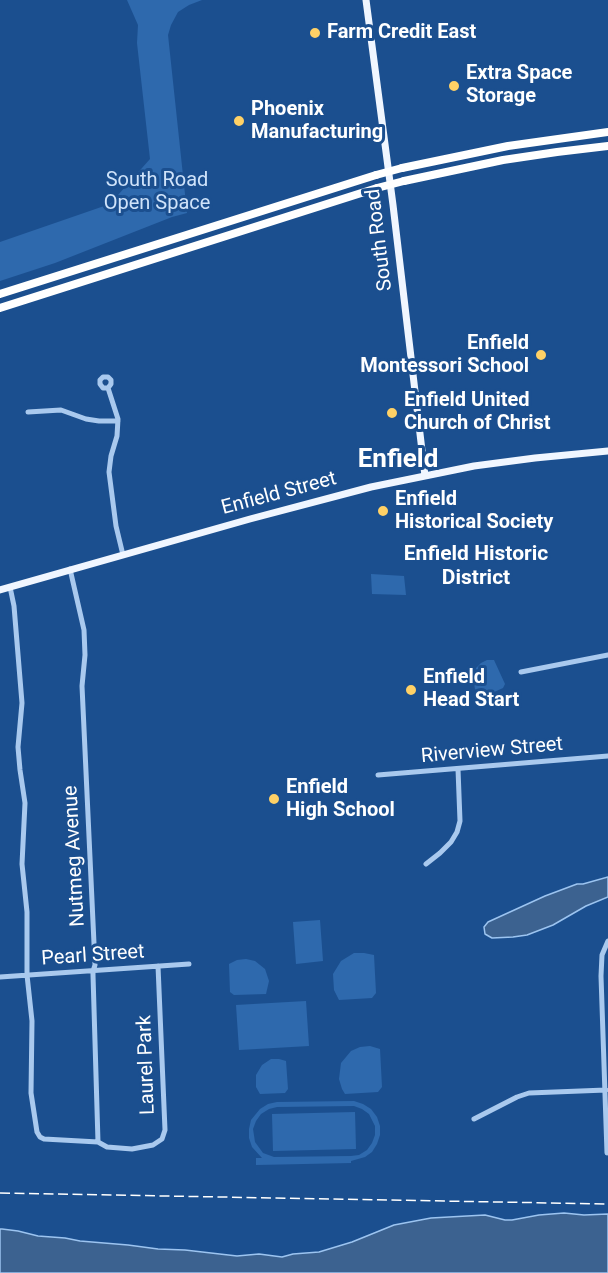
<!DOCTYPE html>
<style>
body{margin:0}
canvas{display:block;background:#1b4f8f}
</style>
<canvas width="608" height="1273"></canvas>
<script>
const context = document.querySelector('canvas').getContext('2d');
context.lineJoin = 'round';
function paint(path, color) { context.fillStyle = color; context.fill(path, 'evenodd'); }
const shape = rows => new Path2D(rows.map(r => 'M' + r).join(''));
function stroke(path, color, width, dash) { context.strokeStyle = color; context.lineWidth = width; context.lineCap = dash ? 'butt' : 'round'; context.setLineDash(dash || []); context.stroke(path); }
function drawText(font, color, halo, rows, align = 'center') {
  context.font = font + ' Roboto,sans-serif'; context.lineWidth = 6; context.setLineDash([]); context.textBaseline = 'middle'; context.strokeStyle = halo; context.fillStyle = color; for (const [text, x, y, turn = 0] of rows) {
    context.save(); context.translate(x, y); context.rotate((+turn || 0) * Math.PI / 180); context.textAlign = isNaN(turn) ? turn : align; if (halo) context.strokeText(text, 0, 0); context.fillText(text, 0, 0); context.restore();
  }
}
const green = shape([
 [127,0,202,0,189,5,178,12,171,25,168,35,187,213,172,217,55,263,0,281,0,242,110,204,150,159,137,43,138,25],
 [371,574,404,576,406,595,372,594],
 [487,660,494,660,505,684,503,688,483,697,475,689,473,678,476,668,481,663],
 [320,920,323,961,296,964,293,922],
 [354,953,364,953,374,955,376,993,372,998,339,1000,334,990,333,974,341,961],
 [246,959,255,961,265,969,269,981,266,994,234,995,230,992,229,964,237,960],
 [306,1001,309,1046,239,1050,236,1005],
 [370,1046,380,1049,382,1087,378,1092,345,1094,342,1089,339,1079,341,1063,351,1051,360,1047],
 [271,1059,279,1059,286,1061,288,1089,285,1093,260,1094,256,1087,256,1075,262,1065],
 [354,1101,363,1104,371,1109,377,1117,380,1126,380,1135,377,1144,372,1152,365,1157,351,1161,351,1163,256,1165,256,1158,262,1158,252,1147,249,1138,249,1129,251,1120,260,1109,268,1104,277,1102],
 [354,1106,362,1109,369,1114,375,1126,375,1135,372,1143,367,1150,359,1155,351,1156,274,1157,263,1153,255,1142,253,1129,256,1121,261,1114,269,1109,277,1107],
 [355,1112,356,1149,273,1151,272,1114]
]);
const water = shape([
 [608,877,608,897,586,906,553,925,527,935,513,937,492,938,485,934,484,927,488,922,545,896,577,884,583,884,608,877],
 [564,1213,584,1215,608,1214,608,1273,0,1273,0,1229,2,1229,18,1231,38,1236,65,1238,80,1241,128,1245,158,1249,185,1250,237,1256,259,1254,282,1257,293,1254,319,1252,352,1242,394,1225,431,1218,485,1215,505,1220,512,1220,539,1215,564,1213]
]);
const minor = shape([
 [108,388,103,388,100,384,100,380,103,377,108,377,111,380,111,384,108,388,118,419,117,436,111,456,109,472,116,526,123,555],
 [28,412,61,410,86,419,99,421,118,421],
 [70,569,84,630,85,655,82,686,95,965,93,971,93,975,98,1142],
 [10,587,14,606,22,703,18,747,20,770,25,803,22,864,27,912,27,975,32,1021,31,1093,37,1132,40,1137,44,1139,98,1142,107,1147,132,1149,153,1145,162,1139,165,1130,158,966],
 [521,672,608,655],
 [378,775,608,756],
 [426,864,440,853,451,842,457,832,460,821,458,769],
 [0,977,189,964],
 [474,1119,517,1097,529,1093,606,1090],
 [607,1153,601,976,602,955,608,941]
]);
const major = shape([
 [366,0,393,205,425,476],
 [0,590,250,519,371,487,474,466,535,458,608,451]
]);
const highway = shape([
 [402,168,508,146,608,132],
 [404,181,503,160,557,152,608,146],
 [0,294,376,175],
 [0,308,377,188]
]);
const rail = shape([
 [0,1193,608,1204]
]);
const highwayBridge = shape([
 [376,175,402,168],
 [377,188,404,181]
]);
const markers = [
 [315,33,6,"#ffd166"],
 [454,86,6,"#ffd166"],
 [239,121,6,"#ffd166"],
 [541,355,6,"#ffd166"],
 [392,413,6,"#ffd166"],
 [383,511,6,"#ffd166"],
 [411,690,6,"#ffd166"],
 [274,799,6,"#ffd166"]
];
const poiNames = [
 ["Farm Credit East",327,33],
 ["Extra Space",466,74],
 ["Storage",466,97],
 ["Phoenix",251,110],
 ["Manufacturing",251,133],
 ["Enfield",529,344,"right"],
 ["Montessori School",529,367,"right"],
 ["Enfield United",404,401],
 ["Church of Christ",404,424],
 ["Enfield",395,500],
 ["Historical Society",395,523],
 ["Enfield",423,678],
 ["Head Start",423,701],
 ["Enfield",286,788],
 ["High School",286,811]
];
const parkNames = [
 ["South Road",157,181],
 ["Open Space",157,204]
];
const streetNames = [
 ["South Road",380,240,-97],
 ["Enfield Street",279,494,-15],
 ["Riverview Street",492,751,-5],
 ["Nutmeg Avenue",75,856,-93],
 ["Pearl Street",93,956,-4],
 ["Laurel Park",147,1065,-92]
];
const neighbourhoodNames = [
 ["Enfield Historic",476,555],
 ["District",476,579]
];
const districtNames = [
 ["Enfield",398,460]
];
paint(green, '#2e69ad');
paint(water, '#3c6290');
stroke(water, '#9cc4f0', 1.5);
stroke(minor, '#a9c9ee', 5);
stroke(major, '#f0f6ff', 7);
stroke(highway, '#fff', 8);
stroke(rail, '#fff', 1.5, [10, 4.5]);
stroke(highwayBridge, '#fff', 8);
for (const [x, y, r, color] of markers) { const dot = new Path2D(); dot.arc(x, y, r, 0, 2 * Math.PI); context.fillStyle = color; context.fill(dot); stroke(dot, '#1b4f8f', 2); }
drawText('bold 20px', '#fff', '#1b4f8f', poiNames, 'left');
drawText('20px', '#cfe3fa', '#1b4f8f', parkNames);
drawText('20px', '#fff', '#1b4f8f', streetNames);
drawText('bold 21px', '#fff', '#1b4f8f', neighbourhoodNames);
drawText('bold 26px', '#fff', '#1b4f8f', districtNames);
</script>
